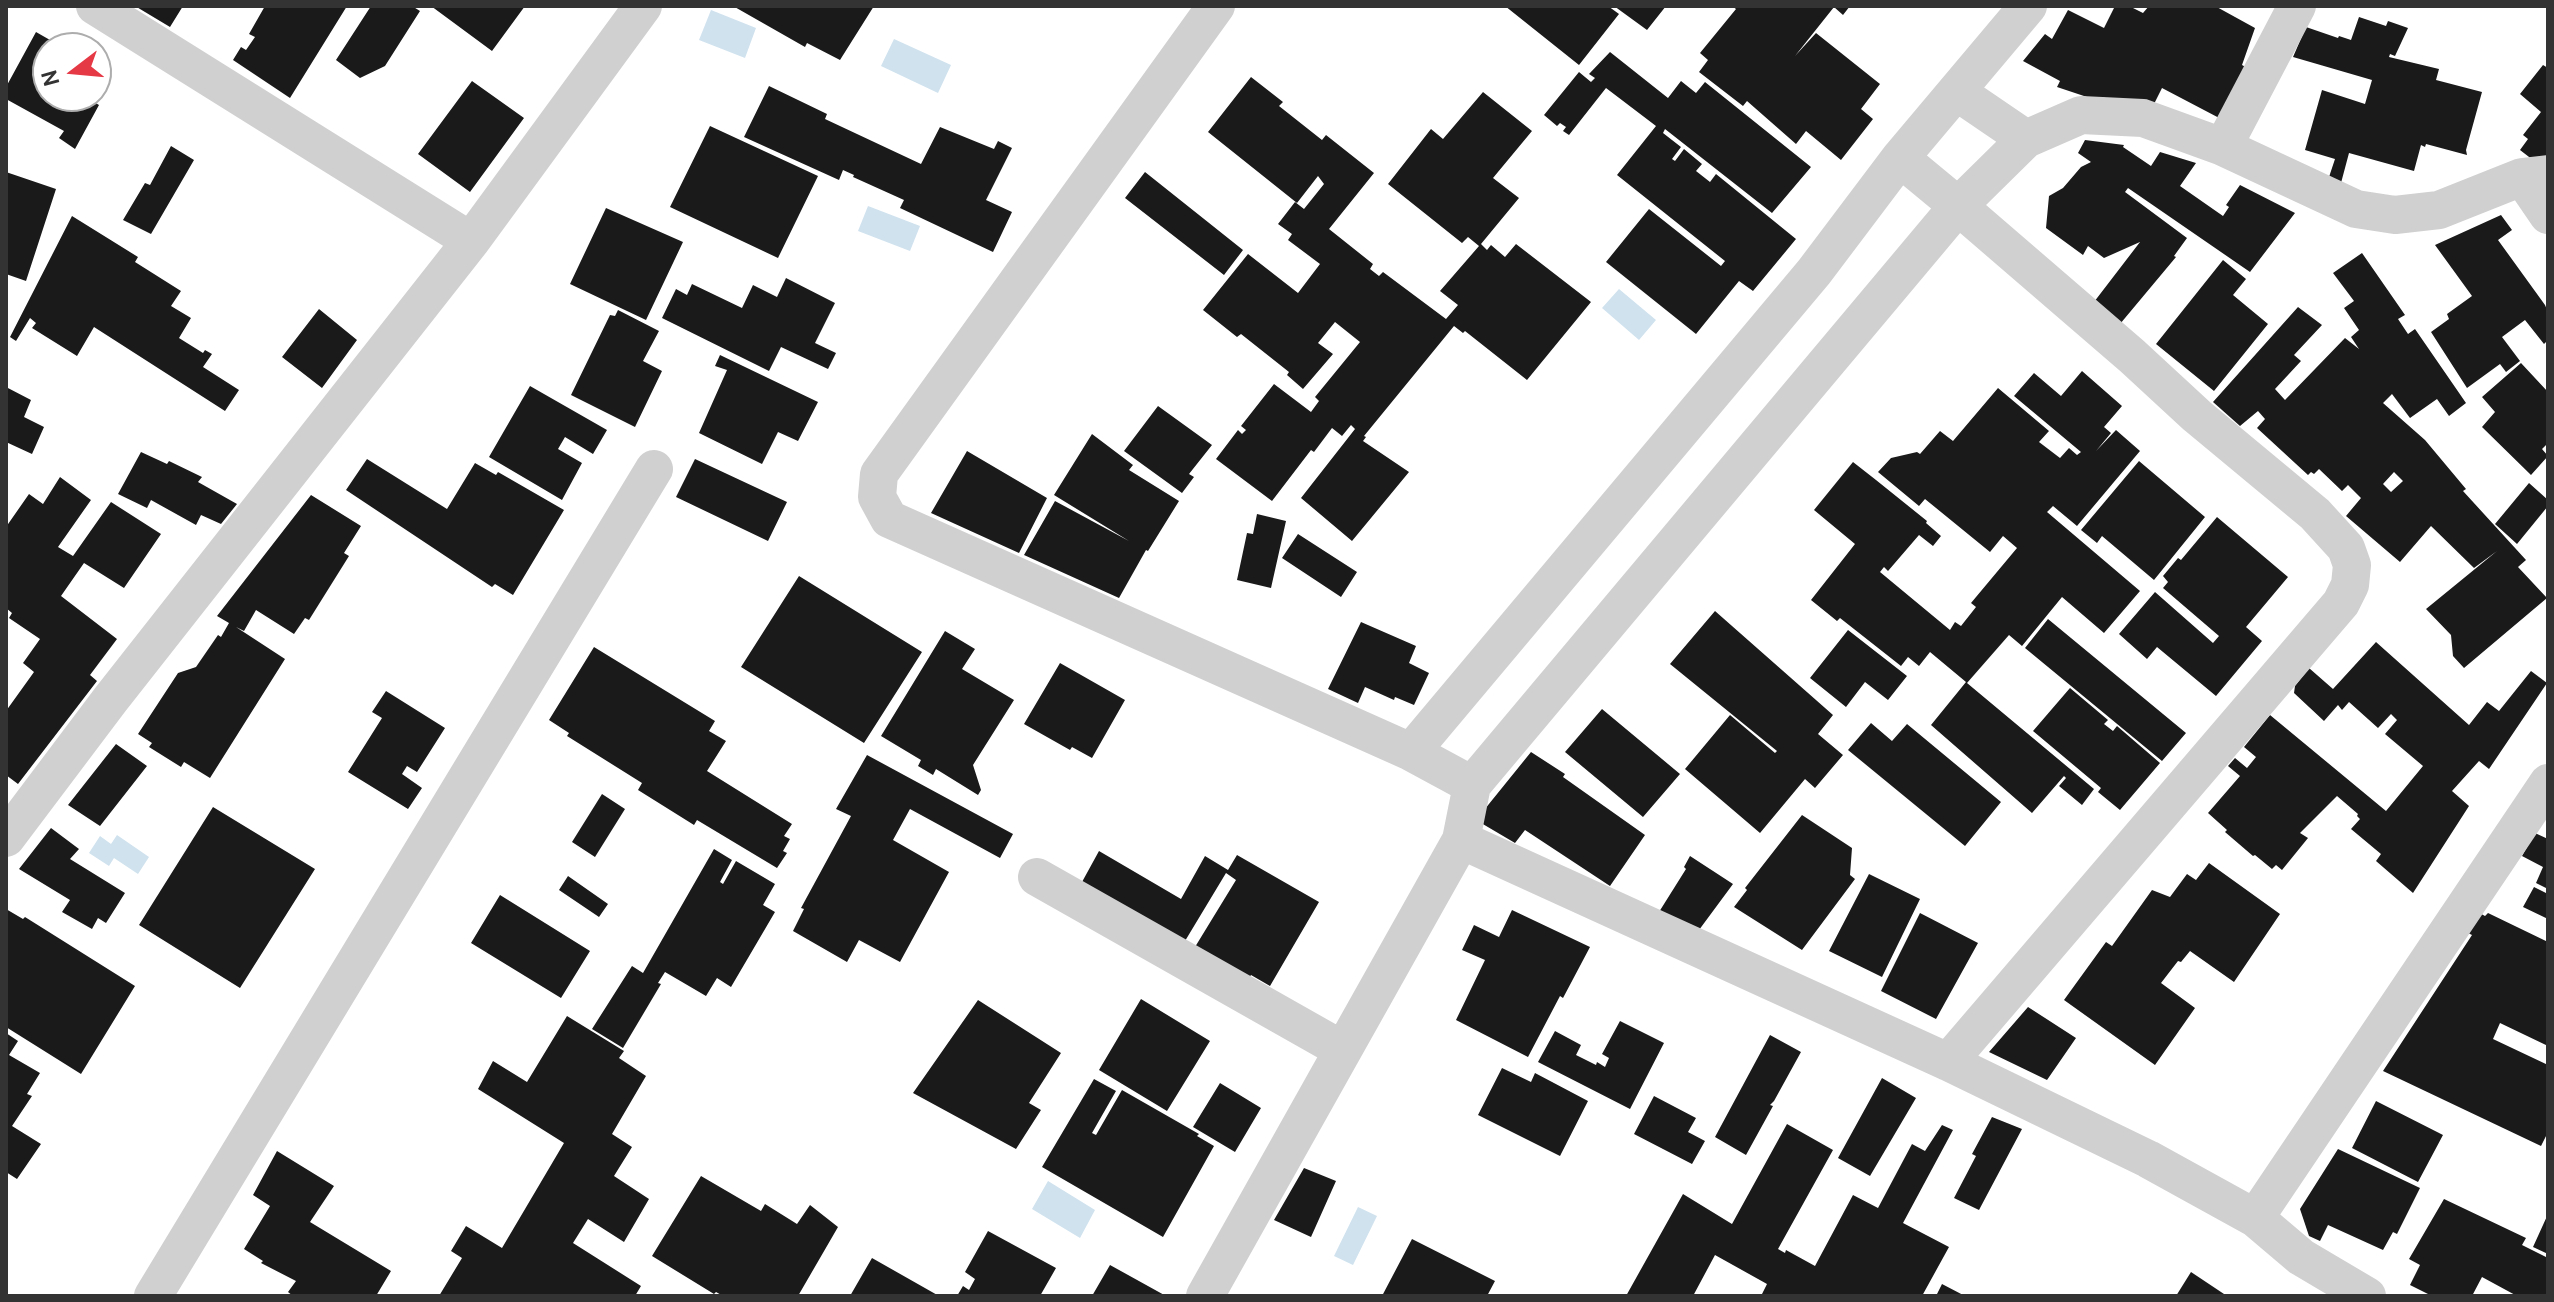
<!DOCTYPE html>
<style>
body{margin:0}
#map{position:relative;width:2554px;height:1302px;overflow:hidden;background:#fff;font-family:Cabin,sans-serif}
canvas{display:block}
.frame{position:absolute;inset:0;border:8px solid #333;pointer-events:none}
.north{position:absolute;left:32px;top:32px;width:80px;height:80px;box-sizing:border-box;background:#fff;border:2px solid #adadad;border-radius:50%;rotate:254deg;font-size:22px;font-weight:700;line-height:32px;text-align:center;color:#333}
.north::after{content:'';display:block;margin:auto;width:28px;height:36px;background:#e63946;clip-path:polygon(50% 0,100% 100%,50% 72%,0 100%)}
</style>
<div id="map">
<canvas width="2554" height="1302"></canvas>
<div class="frame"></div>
<div class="north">N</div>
</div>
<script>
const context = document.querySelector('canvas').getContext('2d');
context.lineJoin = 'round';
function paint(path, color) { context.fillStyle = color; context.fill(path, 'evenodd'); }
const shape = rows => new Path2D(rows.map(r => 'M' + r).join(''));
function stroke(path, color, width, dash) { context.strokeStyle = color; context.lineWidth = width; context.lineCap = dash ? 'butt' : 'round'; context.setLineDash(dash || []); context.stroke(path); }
const water = shape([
 [711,10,756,28,745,58,699,40],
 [894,39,951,65,938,93,881,66],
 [868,206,920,226,910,251,858,231],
 [1619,289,1656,320,1639,340,1602,308],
 [117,835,149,857,138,874,114,858,109,866,89,853,100,836,111,844],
 [1048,1181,1095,1210,1080,1238,1032,1209],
 [1358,1207,1377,1216,1353,1265,1334,1256]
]);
const building = shape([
 [135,6,183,6,170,27],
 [265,6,347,6,290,98,233,60,241,47,246,50,255,37,249,34],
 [371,6,412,6,420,11,385,66,360,78,336,60],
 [431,6,525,6,492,51],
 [733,6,874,6,840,60,807,43,805,47],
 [1505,6,1608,6,1619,14,1579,65],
 [1614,6,1666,6,1647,30],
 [1732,6,1850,6,1843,15,1834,7,1795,56,1816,33,1880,84,1861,109,1873,119,1841,160,1806,131,1796,144,1747,101,1743,106,1699,72,1708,60,1700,53,1736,9],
 [2115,6,2129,6,2143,13,2149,6,2215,6,2255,28,2242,65,2249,69,2223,120,2162,88,2152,108,2101,97,2099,101,2057,87,2060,81,2023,61,2045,34,2052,39,2068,10,2104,28],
 [2359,17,2386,26,2388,21,2408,28,2395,56,2390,54,2389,57,2439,69,2436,80,2482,92,2466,150,2467,155,2426,144,2425,147,2421,145,2414,171,2349,153,2341,183,2329,177,2335,159,2305,150,2322,90,2365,104,2372,80,2293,57,2306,27,2338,38,2339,36,2351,40],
 [36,32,64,48,48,48,48,96,84,96,99,105,75,149,59,138,64,131,6,99,6,87],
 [1610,52,1668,98,1681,81,1696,93,1705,82,1811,167,1772,213,1665,129,1663,133,1681,147,1672,159,1675,161,1684,149,1702,164,1696,171,1710,182,1716,174,1796,239,1753,291,1739,281,1696,334,1606,262,1649,209,1721,266,1725,261,1617,175,1656,126,1606,88,1569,135,1563,131,1566,127,1560,123,1557,126,1544,115,1579,72,1591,82,1595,78,1589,74],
 [2543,65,2548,68,2548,168,2542,167,2520,150,2528,139,2523,135,2541,112,2520,94],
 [1251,77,1283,102,1279,106,1322,140,1326,135,1374,173,1329,229,1373,264,1370,269,1379,276,1383,272,1446,319,1458,305,1440,291,1479,246,1468,237,1462,243,1388,184,1431,129,1443,139,1483,92,1532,131,1493,178,1519,198,1481,244,1487,250,1491,245,1505,257,1516,244,1591,302,1527,380,1465,331,1463,333,1454,326,1364,436,1366,437,1363,441,1409,472,1352,541,1301,498,1355,429,1351,425,1342,436,1332,428,1314,452,1311,450,1272,501,1216,459,1238,430,1242,434,1246,430,1241,426,1274,384,1311,412,1319,401,1315,397,1360,342,1335,322,1318,343,1333,354,1303,389,1287,375,1289,372,1241,334,1237,337,1203,310,1248,254,1298,293,1320,264,1288,240,1292,234,1278,224,1295,202,1304,209,1324,184,1318,176,1297,203,1208,132],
 [472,81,524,118,470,192,418,154],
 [769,86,827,114,825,119,921,164,940,127,994,149,998,141,1012,148,986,200,1012,212,993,252,900,208,904,200,853,177,854,175,843,170,839,180,744,137],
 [710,126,818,176,778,258,670,207],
 [2085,140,2124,145,2123,147,2151,166,2160,152,2196,163,2180,186,2223,216,2229,207,2226,205,2240,185,2295,213,2250,272,2128,188,2125,192,2187,238,2174,256,2176,257,2120,324,2094,302,2140,242,2104,258,2088,246,2083,255,2046,228,2049,196,2063,188,2081,167,2091,162,2078,153],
 [171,146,194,160,151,234,123,220,145,183,150,185],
 [6,172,56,189,26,281,6,274],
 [1145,172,1243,250,1224,275,1125,198],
 [606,208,683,242,646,320,570,284],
 [2501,215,2512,230,2498,240,2545,305,2548,312,2548,340,2544,344,2525,320,2502,337,2520,361,2506,372,2500,364,2467,388,2431,332,2449,319,2447,314,2472,296,2435,245],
 [72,216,138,257,135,262,181,291,171,306,191,318,179,338,203,353,205,350,212,354,203,367,239,390,225,411,94,327,77,356,32,328,36,323,30,318,16,341,10,337],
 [2362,253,2405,315,2398,319,2408,334,2415,329,2466,403,2449,416,2437,399,2410,418,2392,394,2383,403,2425,440,2466,489,2463,491,2526,560,2518,567,2547,598,2464,668,2453,656,2451,635,2426,609,2497,551,2474,568,2431,526,2400,562,2346,516,2361,498,2348,485,2342,491,2319,469,2314,474,2311,472,2308,475,2257,428,2265,419,2258,411,2240,426,2213,402,2298,307,2322,325,2294,355,2301,361,2275,389,2285,400,2345,338,2359,349,2351,337,2359,330,2344,308,2354,301,2333,273],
 [2394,472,2403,481,2391,492,2383,484],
 [2223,260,2246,279,2233,295,2268,324,2214,391,2156,344],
 [786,278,835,303,815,343,836,353,828,369,781,347,769,371,662,318,676,289,687,295,692,284,742,308,753,285,777,297],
 [319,309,357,340,322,388,282,357],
 [618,310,659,331,643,361,662,371,635,427,571,395,610,315,615,316],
 [720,355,818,402,798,441,778,432,762,464,699,433,727,370,715,366],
 [2521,363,2548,392,2548,443,2542,449,2548,456,2531,475,2482,427,2495,412,2482,397],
 [2082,371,2122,406,2104,427,2111,433,2096,451,2116,430,2140,451,2077,526,2053,506,2047,512,2140,591,2104,633,2062,597,2022,646,2009,635,1967,683,2094,789,2082,805,2059,786,2066,778,2064,776,2032,813,1931,725,1966,682,1930,652,1919,666,1908,657,1901,666,1840,618,1837,621,1811,600,1855,544,1814,510,1853,462,1876,480,1927,521,1926,523,1941,536,1933,546,1919,535,1888,571,1884,567,1880,572,1950,630,1955,622,1961,626,1976,607,1971,603,2017,548,2003,536,1990,552,1925,499,1919,506,1878,472,1891,458,1917,452,1920,454,1940,431,1953,441,1998,388,2049,431,2039,442,2060,458,2069,448,2077,455,2081,452,2014,396,2034,373,2061,396],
 [530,386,607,430,593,454,565,437,558,449,582,463,562,500,489,457],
 [6,387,31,400,24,417,44,427,32,454,6,442],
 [1158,406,1212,445,1189,474,1194,477,1182,493,1124,451],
 [1092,434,1133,465,1129,470,1179,501,1148,551,1146,550,1119,598,1024,555,1055,501,1129,541,1054,495],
 [967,451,1047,498,1019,553,931,513],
 [141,452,167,464,169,461,202,477,198,482,237,504,221,524,201,515,196,525,151,500,147,508,118,494],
 [367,459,447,509,475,463,496,475,498,472,564,510,513,595,495,584,492,587,346,490],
 [695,459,787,502,768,541,676,497],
 [2139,461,2205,517,2154,580,2102,536,2097,543,2081,530],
 [60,477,91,500,58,547,73,556,111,502,161,534,124,588,84,563,61,596,117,639,90,675,97,681,18,784,6,775,6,711,34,672,23,663,40,639,9,618,12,613,6,608,6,527,29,494,43,504],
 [2529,483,2548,500,2548,506,2517,544,2495,524],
 [311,495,361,526,344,553,349,556,309,620,305,618,294,634,256,610,244,631,236,627,285,659,210,778,184,762,181,767,149,747,152,743,138,734,178,673,196,667,218,635,221,637,229,623,217,616],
 [1257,514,1286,521,1271,588,1237,580,1247,533,1253,534],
 [2217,517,2288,577,2246,627,2262,641,2216,696,2157,647,2147,659,2119,634,2155,592,2213,643,2219,636,2163,588,2168,582,2163,576,2178,558,2181,560],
 [1298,534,1357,572,1341,597,1282,558],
 [799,576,922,652,864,743,741,667],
 [1715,611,1833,715,1818,734,1843,755,1815,788,1805,779,1760,833,1685,769,1730,715,1775,753,1777,751,1670,664],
 [2048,619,2186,733,2162,761,2025,648],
 [1361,622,1416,646,1409,663,1429,673,1414,705,1395,697,1394,700,1365,687,1358,703,1328,689],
 [1848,630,1907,676,1888,700,1865,682,1846,707,1810,678],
 [945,631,975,649,962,669,1014,700,973,765,981,790,978,795,936,769,933,775,918,766,921,760,881,736],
 [2376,642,2469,725,2487,702,2499,711,2531,671,2547,683,2489,769,2479,761,2452,791,2469,806,2413,893,2376,861,2381,854,2351,829,2360,819,2357,816,2358,814,2337,796,2300,833,2308,838,2282,870,2276,865,2272,869,2255,855,2253,856,2225,832,2227,830,2208,813,2240,776,2228,766,2235,758,2247,768,2256,757,2244,747,2270,715,2386,811,2423,766,2385,734,2397,720,2391,714,2378,728,2349,702,2342,710,2338,705,2324,721,2294,693,2295,686,2309,668,2333,689],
 [594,647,715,721,709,731,726,741,707,771,792,824,784,836,790,839,783,851,787,853,777,868,697,820,694,825,638,790,642,783,567,736,569,733,549,720],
 [1060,663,1125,700,1092,758,1072,747,1070,750,1024,724],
 [2070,688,2108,720,2104,724,2113,731,2117,726,2160,763,2120,810,2098,792,2101,788,2033,731],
 [386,691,445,728,417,772,407,766,402,774,422,788,408,809,348,772,382,718,372,712],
 [1602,709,1680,774,1643,817,1565,752],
 [1871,723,1892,741,1907,724,2001,802,1965,846,1848,750],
 [116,744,147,766,100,826,68,805],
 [1531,752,1565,774,1563,777,1645,835,1610,886,1525,830,1515,843,1476,820],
 [867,755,1013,834,1000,858,910,809,893,840,949,872,900,962,859,940,847,962,793,931,804,909,801,908,851,816,836,809],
 [602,794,625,809,595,857,572,842],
 [213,807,315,869,240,988,139,925],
 [1802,815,1852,848,1850,875,1855,879,1802,950,1734,907,1747,890,1745,888],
 [51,828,79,849,70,859,125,893,106,923,98,918,92,929,62,912,70,900,19,869],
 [2535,833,2548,839,2548,889,2536,883,2543,867,2522,856],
 [714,849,732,860,720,882,723,884,736,861,775,884,763,905,775,912,731,987,717,978,706,996,665,972,658,983,661,984,623,1048,592,1029,632,966,643,973],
 [1099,851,1181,899,1205,856,1228,870,1237,855,1319,902,1270,986,1251,975,1249,978,1195,947,1236,880,1226,873,1185,941,1082,882],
 [1690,856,1733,884,1699,930,1659,912,1686,869,1684,867],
 [2209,863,2280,914,2234,982,2190,951,2181,962,2178,961,2161,983,2195,1008,2155,1065,2064,1000,2106,942,2112,946,2152,890,2170,897,2187,874,2196,880],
 [1869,874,1920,899,1882,977,1829,951],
 [568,876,608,904,599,917,559,890],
 [2534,887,2548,894,2548,919,2523,907],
 [500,895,590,951,561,998,471,943],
 [6,909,23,919,25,917,135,986,81,1074,6,1027],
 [1512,910,1590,947,1563,998,1560,996,1528,1057,1456,1020,1485,960,1462,950,1474,925,1499,937],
 [2474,910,2485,916,2488,913,2548,942,2548,1046,2500,1023,2493,1039,2548,1065,2548,1132,2541,1146,2383,1071,2472,935,2466,932],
 [1920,913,1978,943,1936,1019,1881,991],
 [1141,999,1210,1041,1167,1111,1099,1070],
 [978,1000,1061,1053,1029,1103,1041,1110,1016,1149,913,1093],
 [2028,1007,2076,1038,2047,1080,1989,1052],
 [567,1016,624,1051,619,1058,646,1076,612,1134,632,1147,614,1176,649,1199,624,1242,588,1219,573,1243,641,1286,635,1296,439,1296,462,1258,451,1251,466,1226,502,1248,564,1143,478,1089,493,1061,527,1082],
 [1620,1021,1664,1043,1630,1109,1538,1062,1555,1031,1581,1045,1576,1055,1596,1065,1597,1062,1605,1067,1609,1058,1602,1054],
 [6,1033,18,1041,9,1055,40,1073,27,1094,32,1096,12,1126,41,1144,17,1179,6,1172],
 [1770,1035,1801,1052,1774,1101,1770,1105,1773,1106,1746,1155,1715,1137],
 [1502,1068,1531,1082,1535,1073,1588,1101,1560,1156,1478,1115],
 [1882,1078,1916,1098,1870,1176,1838,1158],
 [1094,1079,1116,1091,1092,1133,1096,1135,1122,1090,1199,1134,1197,1136,1214,1146,1163,1237,1042,1167],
 [1220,1083,1261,1108,1235,1152,1193,1127],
 [1654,1096,1696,1118,1688,1132,1705,1141,1692,1164,1634,1134],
 [2376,1101,2443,1135,2418,1182,2352,1148],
 [1992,1117,2022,1129,1979,1210,1954,1198,1976,1156,1972,1154],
 [1787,1124,1833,1150,1778,1249,1785,1253,1786,1250,1815,1266,1853,1195,1878,1208,1912,1144,1925,1151,1942,1125,1953,1130,1903,1223,1949,1247,1922,1296,1761,1296,1767,1284,1715,1255,1693,1296,1626,1296,1683,1194,1732,1224],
 [2338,1149,2420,1188,2397,1234,2393,1232,2383,1250,2328,1225,2320,1241,2309,1236,2300,1209],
 [277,1151,334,1186,310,1222,391,1271,376,1296,293,1296,288,1292,296,1281,261,1263,263,1261,244,1249,270,1206,253,1195],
 [1304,1168,1336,1181,1311,1237,1274,1220],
 [701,1176,761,1211,765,1204,797,1224,810,1205,838,1227,798,1296,723,1296,716,1292,714,1294,652,1256],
 [2444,1199,2526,1238,2522,1245,2548,1258,2548,1296,2517,1296,2482,1277,2472,1296,2432,1296,2410,1285,2420,1265,2409,1259],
 [2548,1214,2548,1254,2533,1247],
 [988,1231,1056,1268,1040,1296,957,1296,963,1286,969,1290,975,1279,965,1272],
 [1412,1239,1495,1281,1487,1296,1382,1296],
 [872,1258,939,1296,850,1296],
 [1110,1265,1166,1296,1092,1296],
 [2191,1272,2227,1296,2176,1296],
 [1942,1284,1965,1296,1936,1296]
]);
const street = shape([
 [95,6,471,241],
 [1216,6,879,474,877,497,889,519,1411,752,1472,785],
 [1957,92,2026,139,2081,115,2143,118,2223,147,2297,6],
 [2223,147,2356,209,2395,215,2439,210,2522,177,2548,174],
 [2522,177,2548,215],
 [1411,752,1814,272,1900,158],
 [6,838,110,700,471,241,643,6],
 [1461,840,1948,1062,2148,1159,2255,1218,2301,1257,2367,1296],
 [1037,877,1341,1049],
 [1948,1062,2341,603,2350,585,2352,565,2346,548,2315,514,2197,416,2132,356,1958,206,2026,139],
 [2255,1218,2548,783],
 [153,1296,654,469],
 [1205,1296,1461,840,1472,785,1958,206,1900,158,2028,6]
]);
paint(water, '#cfe2ee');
paint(building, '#1a1a1a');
stroke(street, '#d0d0d0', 38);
</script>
